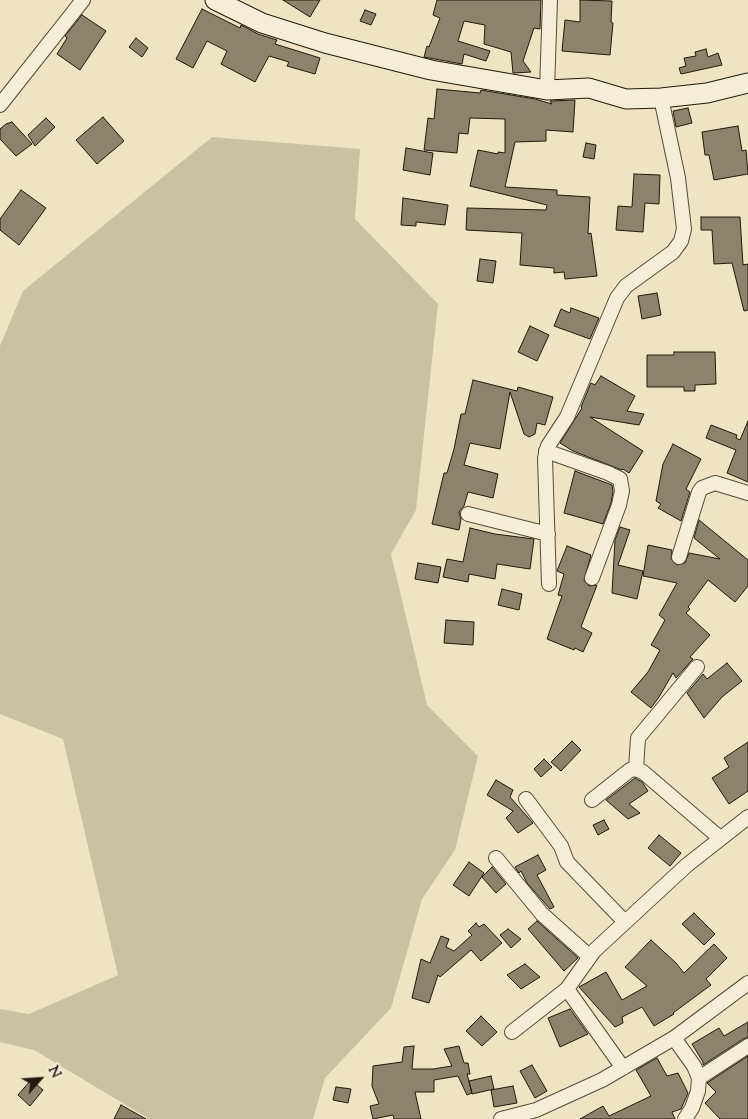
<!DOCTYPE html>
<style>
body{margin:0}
#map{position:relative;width:748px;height:1119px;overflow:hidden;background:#efe3c3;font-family:"Sorts Mill Goudy",serif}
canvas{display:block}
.north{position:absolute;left:15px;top:1054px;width:50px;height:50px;-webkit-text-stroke:4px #f5edd8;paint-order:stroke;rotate:64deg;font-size:14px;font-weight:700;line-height:20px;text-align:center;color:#23180b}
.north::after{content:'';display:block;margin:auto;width:18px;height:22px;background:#23180b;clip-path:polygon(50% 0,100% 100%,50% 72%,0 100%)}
</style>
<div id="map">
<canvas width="748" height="1119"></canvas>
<div class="north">N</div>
</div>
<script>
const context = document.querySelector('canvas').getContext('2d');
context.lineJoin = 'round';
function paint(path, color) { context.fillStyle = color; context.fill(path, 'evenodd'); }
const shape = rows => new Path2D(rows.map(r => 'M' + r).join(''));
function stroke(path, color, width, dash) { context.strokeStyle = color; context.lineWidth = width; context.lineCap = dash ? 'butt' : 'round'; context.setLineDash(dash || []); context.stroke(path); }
const green = shape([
 [212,137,360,149,355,219,438,304,416,510,391,554,427,705,478,756,455,850,422,899,391,1008,325,1078,313,1119,147,1119,146,1117,34,1050,0,1042,0,1009,29,1014,118,975,63,739,0,714,0,346,23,291]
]);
const building = shape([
 [283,0,320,0,310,17,283,0],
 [437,0,541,0,540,29,534,28,523,61,531,72,513,73,511,52,484,44,485,25,464,21,458,41,490,51,486,61,464,54,462,64,424,57,427,46,429,47,440,18,433,15,437,0],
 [580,0,612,1,611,22,613,23,610,55,562,51,565,20,580,22,580,0],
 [202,9,240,28,241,25,258,34,277,40,275,44,320,58,315,74,287,66,289,62,269,56,255,82,221,64,227,51,207,41,193,68,176,59,202,9],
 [365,10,376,14,371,25,360,21,365,10],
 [82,15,106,31,80,70,57,54,67,38,65,36,82,15],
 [136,38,148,48,142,57,129,47,136,38],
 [706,49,708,57,718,53,722,65,681,74,679,68,686,66,684,58,696,56,695,52,706,49],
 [437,89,480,93,481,90,535,99,552,104,550,101,575,100,573,132,546,130,546,141,515,142,505,187,557,190,557,195,590,197,588,234,591,233,597,276,565,279,564,272,554,273,554,268,520,265,522,233,466,230,467,208,546,210,547,205,470,186,478,150,498,154,498,152,505,153,505,119,470,118,468,134,459,133,457,153,424,150,428,118,434,119,437,89],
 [688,108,692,123,676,127,673,111,688,108],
 [103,117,124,141,97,164,76,140,103,117],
 [46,118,55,127,35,146,28,135,46,118],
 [12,122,32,144,16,156,0,139,0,129,6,124,12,122],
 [738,126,742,151,746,150,748,174,714,180,709,155,705,155,702,132,738,126],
 [586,143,596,145,594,159,583,157,586,143],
 [406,148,433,153,430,175,403,170,406,148],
 [634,174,660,175,659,204,645,203,643,232,616,230,618,206,632,207,634,174],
 [21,190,46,208,19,245,0,230,0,219,21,190],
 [403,198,448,205,445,225,416,222,416,226,401,225,403,198],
 [701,217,740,217,743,265,748,264,748,310,744,311,732,263,714,264,712,230,701,230,701,217],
 [480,259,496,261,493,283,477,281,480,259],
 [657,293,661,315,642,319,638,296,657,293],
 [571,308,599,318,590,339,554,326,561,309,570,313,571,308],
 [530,326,549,335,537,361,518,352,530,326],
 [674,352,715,352,716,384,695,385,695,391,684,391,684,387,647,387,647,355,674,355,674,352],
 [601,376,635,396,627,411,644,414,639,425,590,417,643,451,629,473,623,469,622,470,573,451,560,443,582,408,581,407,590,385,591,383,595,385,601,376],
 [473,380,517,391,518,387,553,397,545,425,537,423,535,434,529,437,524,434,510,392,500,449,470,443,464,465,498,474,493,498,468,492,464,506,459,512,461,519,459,530,432,524,444,473,447,473,454,449,461,414,465,414,473,380],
 [748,421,748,482,727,473,736,450,706,438,711,425,737,435,736,438,740,440,748,421],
 [673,444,701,459,686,489,690,492,681,521,658,508,661,504,656,501,663,464,673,444],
 [575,471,612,485,613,491,611,503,603,524,564,513,575,471],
 [699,520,748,560,748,586,735,602,708,580,688,607,690,609,686,613,710,635,690,657,693,659,676,678,673,673,659,697,651,708,631,692,648,672,660,650,651,645,665,620,659,615,677,583,643,576,648,545,672,550,671,559,677,565,685,563,689,553,720,559,694,538,699,520],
 [620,527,630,530,618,565,643,571,637,599,612,593,615,540,620,527],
 [470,528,495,534,534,539,530,569,497,564,495,579,469,574,468,582,443,577,447,559,463,562,470,528],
 [567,546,591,555,584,580,589,586,597,585,581,627,592,633,583,652,575,648,574,650,547,639,562,596,558,595,564,574,557,571,567,546],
 [418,563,441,567,438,583,415,579,418,563],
 [502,589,522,594,519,610,498,605,502,589],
 [446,620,474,622,473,645,444,643,446,620],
 [727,663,742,681,722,697,704,718,687,693,703,674,707,679,727,663],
 [572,741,581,750,561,771,551,762,572,741],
 [748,742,748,791,729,804,712,778,729,767,724,758,748,742],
 [544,759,552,767,541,777,534,769,544,759],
 [635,778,642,782,648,791,629,804,640,813,628,819,606,800,635,778],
 [496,780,513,790,510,797,533,823,518,833,506,818,513,811,487,795,496,780],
 [604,820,609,829,598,835,593,825,604,820],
 [659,835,681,853,670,866,648,848,659,835],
 [538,855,546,870,537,875,554,907,550,909,527,883,521,871,519,873,515,867,538,855],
 [469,862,484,873,469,896,453,885,469,862],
 [492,867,506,884,496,893,482,877,492,867],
 [694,913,715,934,704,945,682,924,694,913],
 [537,921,578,958,564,971,528,929,537,921],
 [476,923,479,927,484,924,502,943,481,961,471,950,440,977,438,975,429,1003,412,998,421,959,430,963,441,936,449,939,446,947,454,951,472,935,468,931,476,923],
 [508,929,521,939,511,948,500,935,508,929],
 [651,940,676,963,684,973,714,944,727,958,706,979,711,985,673,1013,674,1014,654,1026,642,1007,622,1017,623,1023,615,1027,579,987,606,972,622,1000,647,986,625,967,651,940],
 [525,964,540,977,521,989,507,975,525,964],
 [570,1009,588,1034,560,1047,548,1018,570,1009],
 [481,1016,497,1032,482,1046,466,1031,481,1016],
 [748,1022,748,1037,743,1039,703,1065,703,1062,692,1044,719,1028,724,1036,748,1022],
 [414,1046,412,1069,433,1069,452,1066,444,1049,459,1046,464,1063,468,1063,470,1074,467,1074,472,1093,467,1095,458,1076,434,1080,434,1092,415,1092,421,1119,394,1119,393,1115,373,1119,370,1106,379,1104,372,1086,373,1066,402,1062,404,1047,414,1046],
 [748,1056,748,1119,720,1119,705,1103,716,1092,707,1083,748,1056],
 [657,1058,667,1076,678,1073,688,1093,681,1109,672,1112,675,1119,580,1119,603,1106,609,1116,651,1096,636,1070,657,1058],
 [532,1065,547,1091,535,1098,520,1071,532,1065],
 [491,1076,494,1089,472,1094,469,1081,491,1076],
 [31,1080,43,1090,30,1106,18,1095,31,1080],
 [513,1086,517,1103,494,1107,491,1090,513,1086],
 [336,1087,351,1089,348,1103,333,1100,336,1087],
 [121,1105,146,1119,114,1119,121,1105]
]);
const street = shape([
 [547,90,550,0],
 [0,105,83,0],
 [546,451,608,473,620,479,622,491,619,505,592,578],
 [468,514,548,534],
 [679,557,699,492,702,488,715,483,748,493],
 [549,584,545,458,548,446,567,417,617,298,626,286,673,252,681,241,684,229,678,178,661,98],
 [636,769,638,738,697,667],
 [526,799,561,846,567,862,625,922],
 [592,800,630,770,636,769,643,772,720,838],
 [496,858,542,914,590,957],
 [567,989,623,1068],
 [512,1032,567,989,594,951,687,865,748,817],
 [674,1038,694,1066,699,1078,698,1091,692,1108,685,1119],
 [699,1078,748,1046],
 [501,1119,536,1110,602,1080,674,1038,748,983]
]);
const secondary = shape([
 [215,0,262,23,325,43,431,70,547,90,589,88,626,99,661,98,707,93,748,83]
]);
paint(green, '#ccc0a4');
paint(building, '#8d826b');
stroke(building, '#23180b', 1);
stroke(street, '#564b39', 16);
stroke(secondary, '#23180b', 21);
stroke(street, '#f5edd8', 14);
stroke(secondary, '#f5edd8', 19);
</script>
